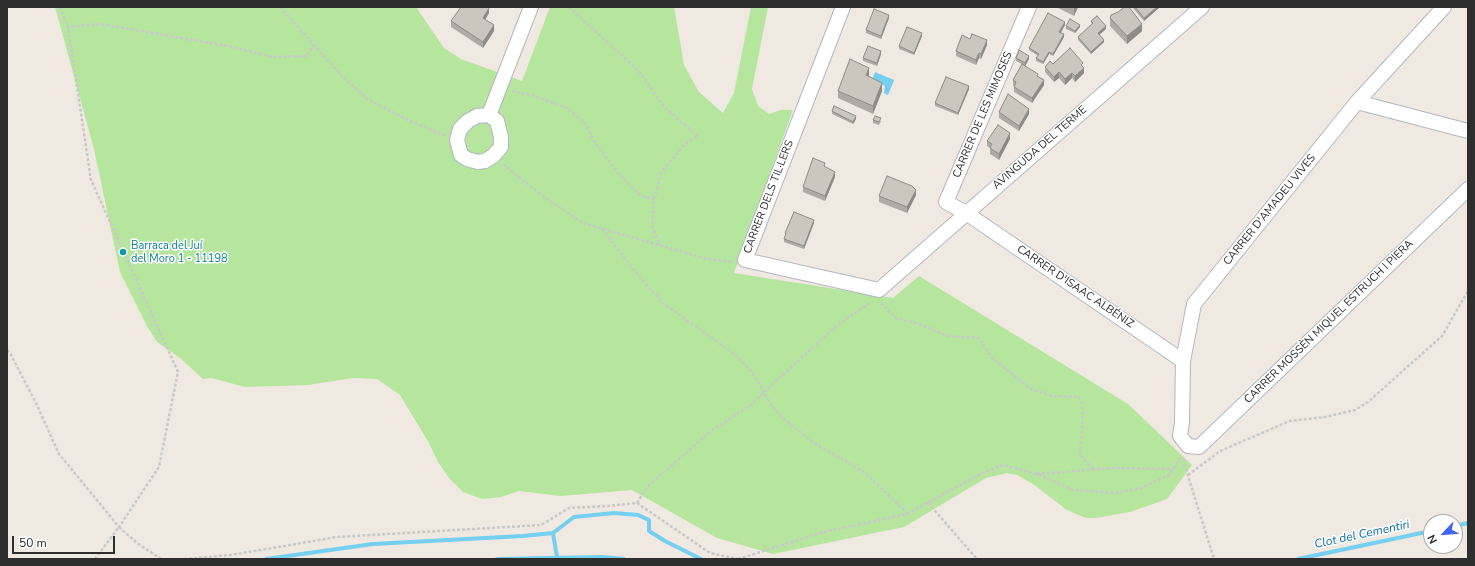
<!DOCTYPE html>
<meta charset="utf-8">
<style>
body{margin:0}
#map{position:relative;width:1475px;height:566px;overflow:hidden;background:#efe9e1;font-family:"Nunito Sans",sans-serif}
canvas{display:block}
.frame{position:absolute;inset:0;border:8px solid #2e2e2e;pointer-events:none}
.north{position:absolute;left:1423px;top:514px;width:40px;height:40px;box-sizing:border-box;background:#fff;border:1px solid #ababab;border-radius:50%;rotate:244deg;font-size:11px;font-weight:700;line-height:16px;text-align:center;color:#2e2e2e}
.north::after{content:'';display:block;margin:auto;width:14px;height:18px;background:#4264fb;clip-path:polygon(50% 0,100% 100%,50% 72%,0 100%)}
.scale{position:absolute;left:12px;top:536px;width:103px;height:18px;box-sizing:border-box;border:2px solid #2e2e2e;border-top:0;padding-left:5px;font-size:12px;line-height:14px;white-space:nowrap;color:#2e2e2e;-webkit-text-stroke:3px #fff;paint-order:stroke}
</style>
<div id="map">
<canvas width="1475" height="566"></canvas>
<div class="frame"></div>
<div class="north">N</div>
<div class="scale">50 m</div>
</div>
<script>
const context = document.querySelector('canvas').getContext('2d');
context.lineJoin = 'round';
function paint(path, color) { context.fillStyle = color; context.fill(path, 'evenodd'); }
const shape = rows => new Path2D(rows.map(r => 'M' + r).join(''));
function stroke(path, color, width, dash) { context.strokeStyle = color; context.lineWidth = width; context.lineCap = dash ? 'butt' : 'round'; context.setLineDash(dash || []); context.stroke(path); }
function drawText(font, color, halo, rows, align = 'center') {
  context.font = font + ' "Nunito Sans",sans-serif'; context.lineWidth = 3; context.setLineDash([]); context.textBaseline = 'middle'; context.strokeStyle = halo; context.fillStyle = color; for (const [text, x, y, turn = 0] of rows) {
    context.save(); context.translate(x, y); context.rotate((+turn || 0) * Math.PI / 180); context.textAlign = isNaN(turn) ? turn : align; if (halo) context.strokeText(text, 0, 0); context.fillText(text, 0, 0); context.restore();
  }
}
const green = shape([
 [55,7,416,7,444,48,461,59,522,81,550,7,674,7,684,65,699,92,723,113,734,93,751,7,768,7,752,89,758,106,769,114,781,110,793,110,734,273,893,298,919,276,1128,404,1192,465,1167,499,1130,512,1096,518,1086,518,1067,510,1033,484,1017,475,1007,473,986,478,904,527,773,554,717,538,632,490,561,496,519,491,501,497,482,499,463,492,449,478,438,462,429,443,400,395,377,379,353,378,308,385,245,387,212,378,203,379,180,358,157,342,147,326,120,272,94,149]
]);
const water = shape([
 [875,72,894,80,888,95,884,93,885,86,872,80]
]);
const stream = shape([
 [1455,526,1468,523],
 [553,533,557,557],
 [266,559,373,544,523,536,553,533,574,517,614,513,638,515,649,520,649,531,665,541,701,559],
 [497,559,602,557,624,559],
 [1298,559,1431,531]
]);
const path = shape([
 [60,7,68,27,100,24,228,46,273,57,307,56,313,45],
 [280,7,340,74,367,99,410,121,446,136],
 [569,7,639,71,664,107,698,136,686,143,662,171,654,199,652,226,660,245],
 [512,91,534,96,567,108,584,122,596,144,617,172,641,196,654,199],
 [503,164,544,197,583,223,707,259,733,262],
 [602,229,642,280,663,303,737,356,752,372,771,405,782,417,811,441,864,472,907,513],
 [881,303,896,318,919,324,948,336,979,338,992,358,1031,389,1052,396,1079,397,1083,411,1080,455,1093,469],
 [7,350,10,353,36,403,59,454,119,527,159,467,178,372,91,180,68,27],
 [1185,459,1184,463,1214,559],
 [1037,474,1113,468,1173,469],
 [1188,475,1220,451,1290,421,1325,417,1355,410,1368,402,1442,336,1468,291],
 [637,503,710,553,738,559],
 [928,503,977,559],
 [95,559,119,527,137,543,161,559],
 [184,559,231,555,337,537,541,525,569,508,607,506,637,503,647,487,711,431,749,406,835,327,871,302],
 [738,559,820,533,907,514,980,474,1003,465,1037,474,1073,490,1116,493,1141,488,1169,475,1181,457]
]);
const minor = shape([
 [843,7,745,260,879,290,1202,7],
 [1029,7,946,202,966,213,1183,361],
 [1444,7,1357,102,1194,304,1183,361,1182,422,1180,436,1188,446,1199,447,1468,189],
 [1357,102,1468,131],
 [489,115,497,121,501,137,501,147,493,156,485,161,478,162,467,159,461,155,457,140,460,129,468,121,477,116,489,115],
 [489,115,531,7]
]);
const wall = shape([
 [1056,7,1078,7,1074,16],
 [1132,7,1160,7,1144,21],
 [489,13,485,20,494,31,483,48,451,27,451,21],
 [889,18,881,39,866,33,866,30],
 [1110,18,1142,31,1127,44,1110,26],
 [1091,21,1106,29,1099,35,1104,42,1091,54,1078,40,1078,37,1092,24,1091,23],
 [1065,25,1061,33,1064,37,1053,56,1049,54,1043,64,1036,61,1036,58,1038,56,1029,50,1029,48],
 [1066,26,1080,27,1075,33,1066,29],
 [922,36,914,55,899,49,899,46],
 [987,45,981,59,979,58,976,65,956,56,956,51],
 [881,54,877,66,863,61,863,58],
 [1016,58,1029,59,1025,66,1038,77,1044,85,1032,103,1014,92,1014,86,1013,85,1013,80,1022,64,1016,61],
 [1053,64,1083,67,1084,73,1075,82,1072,78,1065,85,1059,78,1054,82,1045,72,1045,67],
 [869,75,868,76,882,91,873,114,838,98,838,91],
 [969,89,958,115,935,106,935,103],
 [832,111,856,119,853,124,832,114],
 [999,112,1029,114,1019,131,999,118],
 [873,120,881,121,879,125,873,123],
 [1010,139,999,160,990,154,990,148,987,146,987,141],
 [825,167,835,177,825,201,803,192,803,187],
 [916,195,907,213,879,202,879,196],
 [814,223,804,249,784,242,784,239,785,236,785,233]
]);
const shadedWall = shape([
 [1075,7,1078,7,1074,16,1074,8],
 [1157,7,1160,7,1144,21,1144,18],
 [489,8,489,13,483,23,483,18],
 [889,15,889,18,881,39,881,36],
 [1065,22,1065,25,1059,35,1059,32],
 [1142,24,1142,31,1127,44,1127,36],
 [494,25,494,31,483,48,483,42],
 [1080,25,1080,27,1075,33,1075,31],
 [1106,26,1106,29,1098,36,1098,33],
 [922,33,922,36,914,55,914,53],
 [1064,34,1064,37,1053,56,1053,54],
 [987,40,987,45,981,59,981,54],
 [1104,40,1104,42,1091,54,1091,52],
 [881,51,881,54,877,66,877,63],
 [1049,52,1049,54,1043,64,1043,62],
 [979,53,979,58,976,65,976,60],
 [1029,56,1029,59,1025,66,1025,63],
 [869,68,869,75,866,83,866,75],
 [1084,68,1084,73,1075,82,1075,76],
 [1059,72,1059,78,1054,82,1054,77],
 [1072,73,1072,78,1065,85,1065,79],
 [1044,80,1044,85,1032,103,1032,98],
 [882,83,882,91,873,114,873,106],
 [969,86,969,89,958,115,958,113],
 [1029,109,1029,114,1019,131,1019,126],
 [856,116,856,119,853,124,853,122],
 [1010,133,1010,139,999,160,999,154],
 [835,172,835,177,825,201,825,196],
 [916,190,916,195,907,213,907,207],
 [814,220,814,223,804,249,804,246]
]);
const building = shape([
 [461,7,488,7,489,8,483,18,494,25,483,42,451,21,461,7],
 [1125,7,1129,7,1142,24,1127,36,1110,18,1111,15,1118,12,1125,7],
 [1135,7,1157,7,1144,18,1135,7],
 [874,9,889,15,881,36,866,30,874,9],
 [1048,13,1065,22,1059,32,1064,34,1053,54,1049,52,1043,62,1036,58,1039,54,1029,48,1048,13],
 [1097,16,1106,26,1098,33,1104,40,1091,52,1078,37,1093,23,1091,21,1097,16],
 [1070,19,1080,25,1075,31,1066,26,1070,19],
 [907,27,922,33,914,53,899,46,907,27],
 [972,34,987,40,981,54,979,53,976,60,956,51,962,35,970,39,972,34],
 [868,46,881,51,877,63,863,58,868,46],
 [1070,48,1083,63,1081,65,1084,68,1075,76,1072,73,1065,79,1059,72,1054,77,1045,67,1050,61,1053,64,1070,48],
 [1019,50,1029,56,1025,63,1016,58,1019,50],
 [850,59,869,68,866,75,882,83,873,106,838,91,850,59],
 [1022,64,1038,74,1037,76,1044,80,1032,98,1014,87,1016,82,1013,80,1022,64],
 [946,77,969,86,958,113,935,103,946,77],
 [1008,94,1029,109,1019,126,999,112,1008,94],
 [834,106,856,116,853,122,832,111,834,106],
 [875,116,881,118,879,122,873,120,875,116],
 [998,125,1010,133,999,154,990,148,992,144,987,141,998,125],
 [813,158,825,163,824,166,835,172,825,196,803,187,813,158],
 [887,176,912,186,916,190,907,207,879,196,887,176],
 [794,212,814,220,804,246,784,239,786,233,785,233,794,212]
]);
const markers = [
 [123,252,4,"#0f9aa8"]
];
const streetNames = [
 ["CARRER DE LES MIMOSES",983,115,-67],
 ["AVINGUDA DEL TERME",1040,148,-41],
 ["CARRER DELS TIL·LERS",769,197,-69],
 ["CARRER D'AMADEU VIVES",1270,210,-51],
 ["CARRER D'ISAAC ALBÉNIZ",1075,287,34],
 ["CARRER MOSSÈN MIQUEL ESTRUCH I PIERA",1329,322,-44]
];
const cultureNames = [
 ["Barraca del Juí",131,246],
 ["del Moro 1 - 11198",131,259]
];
const waterNames = [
 ["Clot del Cementiri",1362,535,-12]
];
paint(green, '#b6e59e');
paint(water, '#75cff0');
stroke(stream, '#75cff0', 4);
stroke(minor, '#b4b7c1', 16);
stroke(path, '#c9c9c9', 2.5, [3, 2]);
stroke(minor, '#fff', 14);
paint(wall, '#afaba4');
paint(shadedWall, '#8e8b86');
paint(building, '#cbc7bf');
stroke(building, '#8e8b86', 1);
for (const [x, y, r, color] of markers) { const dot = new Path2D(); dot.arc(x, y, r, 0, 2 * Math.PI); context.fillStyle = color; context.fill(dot); stroke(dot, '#fff', 1.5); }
drawText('11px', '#2e2e2e', '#fff', streetNames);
drawText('11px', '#0d838f', '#fff', cultureNames, 'left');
drawText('italic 12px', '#0d6fa3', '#fff', waterNames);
</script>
